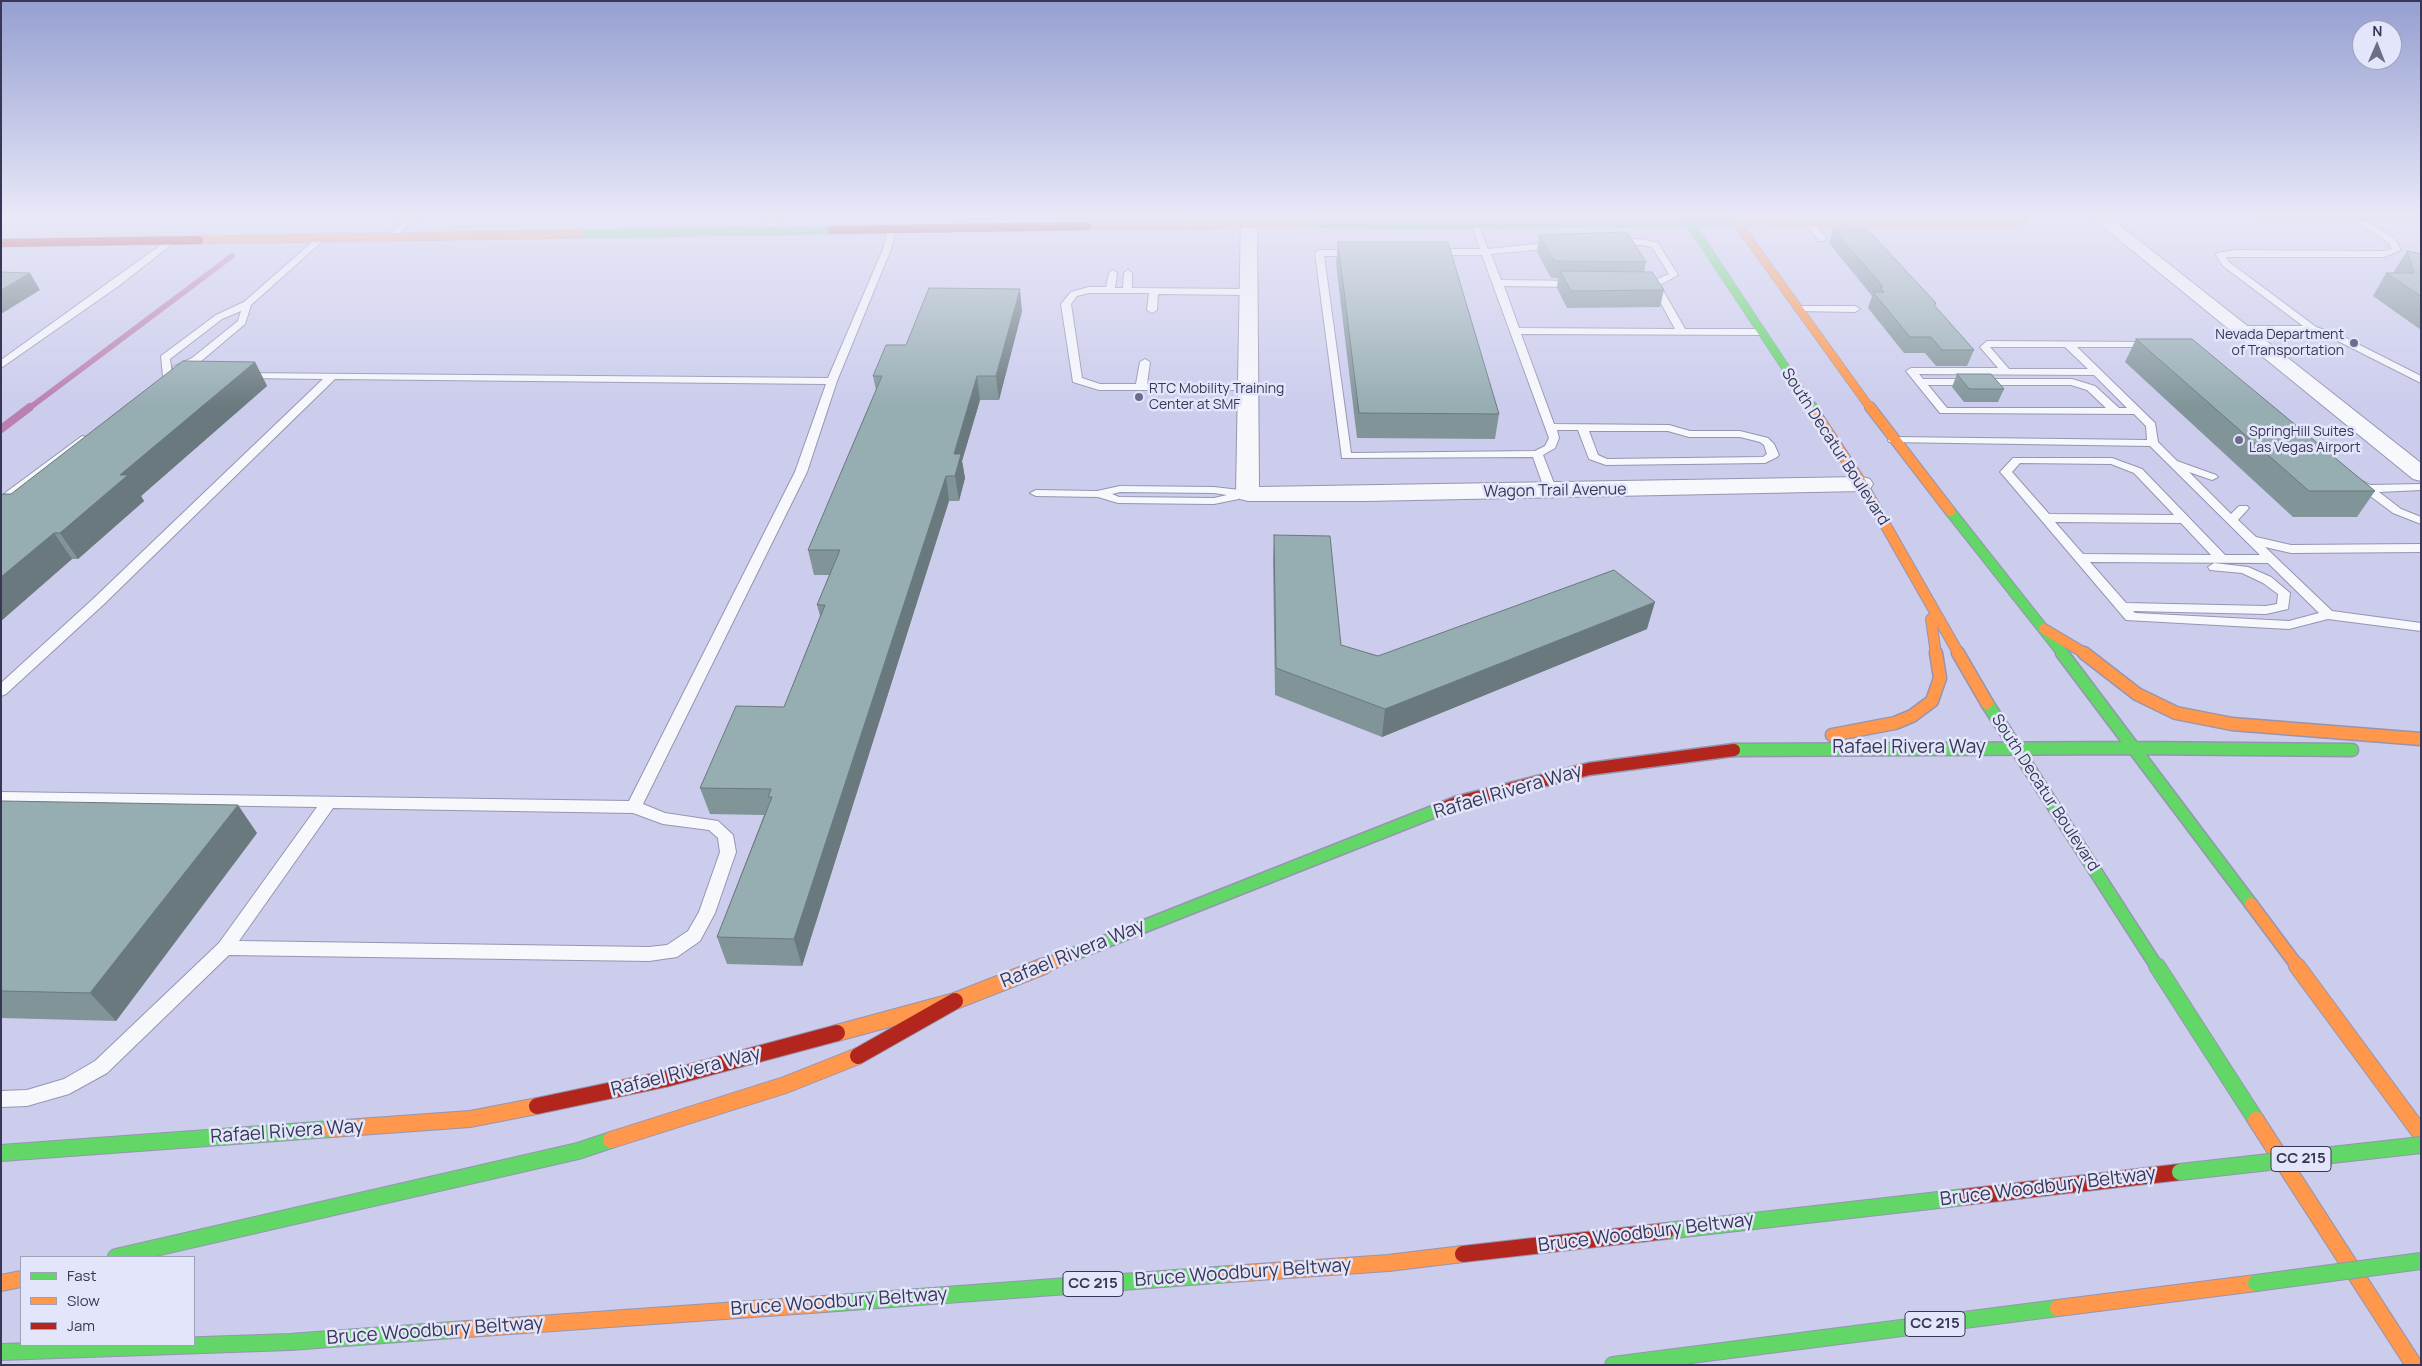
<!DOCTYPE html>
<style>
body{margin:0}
#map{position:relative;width:2422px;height:1366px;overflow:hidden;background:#cccded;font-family:Manrope,sans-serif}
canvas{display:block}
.frame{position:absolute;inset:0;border:2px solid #383856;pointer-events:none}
.legend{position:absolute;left:20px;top:1256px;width:175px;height:90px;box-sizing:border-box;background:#e3e5fb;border:1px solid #9fa0b9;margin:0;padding:6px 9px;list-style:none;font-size:15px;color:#383856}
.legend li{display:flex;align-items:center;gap:10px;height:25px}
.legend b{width:25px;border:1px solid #9fa0b9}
.north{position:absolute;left:2352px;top:20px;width:50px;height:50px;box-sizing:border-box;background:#e3e5fb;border:1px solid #9fa0b9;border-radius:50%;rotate:1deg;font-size:14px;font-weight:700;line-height:20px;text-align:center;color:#383856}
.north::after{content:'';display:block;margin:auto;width:18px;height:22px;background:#6c6c8b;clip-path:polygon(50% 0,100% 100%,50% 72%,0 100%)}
</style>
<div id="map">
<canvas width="2422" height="1366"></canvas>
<div class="frame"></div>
<ul class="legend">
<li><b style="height:6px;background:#63d668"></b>Fast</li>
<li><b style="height:6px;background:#ff974d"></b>Slow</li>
<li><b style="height:6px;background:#b3261e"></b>Jam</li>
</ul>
<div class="north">N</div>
</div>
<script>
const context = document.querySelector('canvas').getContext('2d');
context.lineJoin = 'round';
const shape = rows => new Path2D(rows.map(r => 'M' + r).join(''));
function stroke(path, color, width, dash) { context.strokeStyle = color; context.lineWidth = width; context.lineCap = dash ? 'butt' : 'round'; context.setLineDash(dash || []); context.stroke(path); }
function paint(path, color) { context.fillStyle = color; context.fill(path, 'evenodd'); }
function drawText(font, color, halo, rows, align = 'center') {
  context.font = font + ' Manrope,sans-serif'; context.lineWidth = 5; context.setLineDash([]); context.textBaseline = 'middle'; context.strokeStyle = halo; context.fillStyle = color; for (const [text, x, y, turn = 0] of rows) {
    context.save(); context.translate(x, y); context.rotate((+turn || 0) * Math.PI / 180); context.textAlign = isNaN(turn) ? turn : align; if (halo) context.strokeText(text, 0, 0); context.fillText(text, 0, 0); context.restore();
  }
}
const streamFar1 = shape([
 [28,409,232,256]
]);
const stream = shape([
 [1,429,30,407]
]);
const lane = shape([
 [408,216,416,216,395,239,389,239,389,235,408,216],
 [772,216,780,216,772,233,766,233,765,231,772,216],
 [2348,216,2357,216,2395,239,2401,250,2384,257,2226,257,2229,262,2316,327,2340,335,2421,376,2421,383,2334,339,2312,332,2240,332,2235,329,2240,326,2303,326,2223,266,2216,255,2217,253,2236,250,2383,251,2392,249,2389,243,2348,216],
 [1806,220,1812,220,1826,239,1825,241,1819,241,1805,222,1806,220],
 [1471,222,1478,224,1488,249,1555,242,1559,245,1555,248,1491,254,1501,280,1575,281,1580,284,1575,287,1504,286,1519,328,1675,329,1652,287,1646,284,1669,274,1652,247,1641,245,1614,246,1610,243,1614,240,1641,239,1658,243,1678,275,1660,285,1685,329,1761,329,1766,332,1761,335,1521,334,1554,424,1669,425,1690,431,1740,431,1768,438,1774,444,1779,455,1777,457,1765,463,1606,465,1589,459,1578,430,1557,430,1559,438,1555,448,1543,455,1557,491,1551,494,1545,491,1533,457,1342,458,1315,253,1319,250,1355,250,1359,253,1355,256,1324,256,1351,453,1535,451,1545,446,1549,438,1482,255,1434,255,1430,252,1434,249,1480,249,1471,222],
 [1589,431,1668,431,1689,437,1740,437,1760,442,1764,445,1767,454,1763,457,1607,459,1598,455,1589,431],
 [892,226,896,229,891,249,837,381,807,472,643,804,665,813,718,821,733,835,736,852,715,913,700,941,677,957,649,961,229,955,107,1073,69,1094,27,1106,1,1107,1,1091,27,1090,64,1079,95,1061,219,943,317,807,1,802,1,792,629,801,795,472,826,384,335,379,103,605,6,694,1,696,1,683,93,599,323,379,245,378,240,375,241,373,828,378,883,249,888,229,892,226],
 [333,808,633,813,663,824,709,830,718,838,720,852,699,912,688,931,667,945,649,947,239,941,333,808],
 [319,236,326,238,251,305,245,324,200,362,181,371,173,371,173,367,192,358,238,321,241,311,222,319,170,359,172,374,167,377,163,376,161,356,216,315,244,302,319,236],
 [169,239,176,241,120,285,1,368,1,360,169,239],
 [1113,270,1117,273,1115,288,1123,288,1124,273,1128,270,1132,273,1132,288,1249,289,1254,292,1249,295,1158,294,1157,310,1152,313,1147,310,1149,293,1089,293,1077,296,1071,304,1082,378,1100,384,1136,384,1140,362,1145,359,1150,362,1147,384,1249,385,1253,386,1253,390,1099,390,1073,382,1061,304,1071,292,1089,287,1106,287,1109,273,1113,270],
 [1799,306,1855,306,1860,309,1855,312,1796,311,1794,309,1799,306],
 [1987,341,2156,342,2158,344,2153,347,2077,347,2155,423,2158,442,2177,461,2216,475,2218,477,2212,480,2189,472,2231,514,2239,506,2247,506,2249,508,2238,520,2256,537,2291,545,2421,544,2421,552,2291,553,2265,547,2332,611,2421,623,2421,631,2328,619,2289,629,2126,620,2002,474,2000,472,2013,458,2112,458,2142,469,2225,555,2260,555,2150,446,1889,442,1888,440,1893,437,2147,440,2146,426,2134,414,1940,413,1906,371,1911,368,1998,368,1980,347,1987,341],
 [1990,347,2065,347,2088,369,2009,369,1990,347],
 [1919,374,2094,375,2127,408,2119,408,2095,386,2072,379,1923,379,1919,374],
 [1928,385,2071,385,2087,390,2106,408,1947,408,1928,385],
 [2020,463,2111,464,2134,473,2174,515,2049,514,2012,472,2020,463],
 [2055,522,2181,523,2211,555,2083,554,2055,522],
 [2090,562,2268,563,2319,613,2289,621,2135,613,2133,611,2266,614,2288,609,2290,593,2271,577,2248,567,2214,563,2208,567,2210,570,2242,573,2263,583,2278,594,2277,604,2266,606,2126,603,2090,562],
 [82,436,86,437,86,441,1,505,1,496,82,436],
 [2358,479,2370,485,2421,484,2421,490,2379,492,2401,509,2421,517,2421,524,2393,513,2354,484,2354,480,2358,479],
 [1120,486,1214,487,1248,491,1254,494,1252,496,1240,497,1239,499,1214,504,1118,503,1098,497,1036,496,1030,493,1036,490,1097,491,1120,486],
 [1120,492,1214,493,1227,495,1214,498,1119,497,1112,494,1120,492]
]);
const street = shape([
 [1241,216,1257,216,1259,487,1862,477,1870,479,1873,484,1870,489,1862,491,1365,501,1248,501,1240,499,1236,494,1241,216],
 [2090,216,2108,216,2421,463,2421,481,2413,479,2090,216]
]);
const fastFar3 = shape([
 [1685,216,1813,409],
 [1300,223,1402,225,1738,222],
 [581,234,832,230]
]);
const fastFar2 = shape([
 [1812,407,1816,414],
 [1950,511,2063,654]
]);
const fastFar1 = shape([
 [2062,653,2251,904],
 [1987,703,2157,967],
 [2135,748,2352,750],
 [1734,750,2135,748],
 [1069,956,1443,808]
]);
const fast = shape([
 [2157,966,2256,1120],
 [1,1153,331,1129],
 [1666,1231,1965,1197],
 [116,1257,578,1151,611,1140],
 [824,1304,1230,1274],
 [1,1352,290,1342,453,1330],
 [1613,1365,2058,1308]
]);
const slowFar3 = shape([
 [1732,216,1871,409],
 [2261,216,2421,217],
 [1738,222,2017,224,2028,216],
 [1087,226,1300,223],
 [199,240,581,234]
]);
const slowFar2 = shape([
 [1870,407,1950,511],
 [1816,414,1862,484,1959,654],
 [1931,619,1936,654],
 [2044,629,2086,654]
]);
const slowFar1 = shape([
 [1958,653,1987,703],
 [2084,653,2137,694,2176,713,2232,724,2421,739],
 [1832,735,1895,723,1912,716,1932,701,1940,678,1936,653],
 [2251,904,2298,967],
 [1041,967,1069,956]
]);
const slow = shape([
 [2297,966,2421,1134],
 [837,1033,955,1001,1044,966],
 [2256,1120,2414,1365],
 [331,1129,470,1119,537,1106],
 [611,1140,785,1085,858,1056],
 [1230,1274,1388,1263,1463,1254],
 [1,1283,21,1279],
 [2058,1308,2256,1283],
 [453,1330,824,1304]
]);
const jamFar2 = shape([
 [832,230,1087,226],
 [1,243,199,240]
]);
const jamFar1 = shape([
 [1443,808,1458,802,1589,769,1734,750]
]);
const jam = shape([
 [858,1056,955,1001],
 [537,1106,665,1079,837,1033],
 [1965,1197,2180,1172],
 [1463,1254,1666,1231]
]);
const fastBridge = shape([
 [2180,1172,2421,1145],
 [2256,1283,2421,1261]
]);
const wall = shape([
 [1833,229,1936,303,1935,306,1974,350,1967,366,1936,366,1925,353,1904,353,1868,308,1872,296,1829,243],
 [1539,235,1646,262,1644,272,1664,290,1660,307,1567,308,1557,288,1558,278,1551,278,1537,252],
 [1338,242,1499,414,1495,439,1357,438,1336,264],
 [2407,251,2421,254,2421,330,2373,296,2386,273,2393,273],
 [1022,311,999,400,980,400,962,461,965,478,959,501,949,501,802,966,727,964,717,937,764,815,710,814,700,788,784,707,820,616,817,605,829,575,814,575,808,550,876,390,873,376,906,345],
 [2136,339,2375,491,2357,517,2293,517,2125,362],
 [255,362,267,386,141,496,144,501,78,559,72,559,1,621,1,496,11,494],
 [1957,374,2004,389,1998,402,1964,402,1952,387],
 [1274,535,1341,645,1378,656,1647,629,1382,737,1275,695,1273,561],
 [1,801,257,833,116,1021,1,1018]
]);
const shadedWall = shape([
 [30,273,40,290,1,314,1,290],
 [1020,289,1022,311,999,400,996,376],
 [255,362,267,386,141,496,144,501,78,559,60,533,120,475],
 [977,376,980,400,962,461,965,478,959,501,955,476,954,454],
 [946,476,949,501,802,966,794,939],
 [54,533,72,559,1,621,1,577],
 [1655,602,1647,629,1382,737,1385,709],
 [238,805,257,833,116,1021,90,993]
]);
const building = shape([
 [1833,229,1867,229,1936,303,1934,305,1974,350,1942,350,1931,337,1910,337,1873,292,1884,292,1880,287,1883,287,1833,229],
 [1627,232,1646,262,1554,261,1539,235,1627,232],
 [1338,242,1448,242,1499,414,1359,413,1338,242],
 [2407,251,2421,254,2421,296,2386,273,2414,273,2407,251],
 [1560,271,1652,272,1664,290,1571,291,1560,271],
 [1,272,30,273,1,290,1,272],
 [929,288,1020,289,996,376,977,376,954,454,961,454,955,476,946,476,794,939,717,937,772,797,768,797,771,789,700,788,736,706,784,707,825,605,817,605,840,550,808,550,882,376,873,376,886,345,906,345,929,288],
 [2136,339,2192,339,2375,491,2309,491,2136,339],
 [183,361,255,362,120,475,128,475,60,533,54,533,1,577,1,496,3,494,11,494,183,361],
 [1957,374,1991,374,2004,389,1969,389,1957,374],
 [1274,535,1330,536,1341,645,1378,656,1614,570,1655,602,1385,709,1276,668,1274,535],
 [1,801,238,805,90,993,1,991,1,801]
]);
const markers = [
 [2354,343,5,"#6c6c8b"],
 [1139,397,5,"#6c6c8b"],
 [2239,440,5,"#6c6c8b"]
];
const farPoinames = [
 ["Nevada Department",2344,335,"right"],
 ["of Transportation",2344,351,"right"],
 ["RTC Mobility Training",1149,389],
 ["Center at SMF",1149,405],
 ["SpringHill Suites",2249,432],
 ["Las Vegas Airport",2249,448]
];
const shields = [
 [2301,1159,60],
 [1093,1284,60],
 [1935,1324,60]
];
const shieldNames = [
 ["CC 215",2301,1159],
 ["CC 215",1093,1284],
 ["CC 215",1935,1324]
];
const streetNames = [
 ["South Decatur Boulevard",1835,447,57],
 ["Wagon Trail Avenue",1555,491,-1],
 ["South Decatur Boulevard",2045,793,57]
];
const nearStreetnames = [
 ["Rafael Rivera Way",1909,748],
 ["Rafael Rivera Way",1508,792,-16],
 ["Rafael Rivera Way",1073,954,-22],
 ["Rafael Rivera Way",686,1072,-14],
 ["Rafael Rivera Way",287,1132,-4],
 ["Bruce Woodbury Beltway",2048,1187,-7],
 ["Bruce Woodbury Beltway",1646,1233,-7],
 ["Bruce Woodbury Beltway",1243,1273,-4],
 ["Bruce Woodbury Beltway",839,1302,-4],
 ["Bruce Woodbury Beltway",435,1331,-4]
];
stroke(streamFar1, '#ba80af', 5.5);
stroke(stream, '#ba80af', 8);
stroke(lane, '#9595b0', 2);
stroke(street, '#9595b0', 2);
stroke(fastFar3, '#9595b0', 9);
stroke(fastFar2, '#9595b0', 12);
stroke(fastFar1, '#9595b0', 15);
stroke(fast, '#9595b0', 18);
stroke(slowFar3, '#9595b0', 9);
stroke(slowFar2, '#9595b0', 12);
stroke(slowFar1, '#9595b0', 15);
stroke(slow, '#9595b0', 18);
stroke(jamFar2, '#9595b0', 9);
stroke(jamFar1, '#9595b0', 15);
stroke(jam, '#9595b0', 18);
paint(lane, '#f7f8fc');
paint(street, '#f7f8fc');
stroke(fastFar3, '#63d668', 8);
stroke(fastFar2, '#63d668', 10);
stroke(fastFar1, '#63d668', 12);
stroke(fast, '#63d668', 16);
stroke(slowFar3, '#ff974d', 8);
stroke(slowFar2, '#ff974d', 10);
stroke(slowFar1, '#ff974d', 12);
stroke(slow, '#ff974d', 16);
stroke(jamFar2, '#b3261e', 8);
stroke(jamFar1, '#b3261e', 12);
stroke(jam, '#b3261e', 16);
stroke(fastBridge, '#9595b0', 18, []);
stroke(fastBridge, '#63d668', 16);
paint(wall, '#819599');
paint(shadedWall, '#69797d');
paint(building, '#96adb2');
stroke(building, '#69797d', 1);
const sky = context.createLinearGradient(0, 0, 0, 407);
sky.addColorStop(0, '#959fd1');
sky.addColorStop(0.53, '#e8e8f7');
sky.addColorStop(1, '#e8e8f700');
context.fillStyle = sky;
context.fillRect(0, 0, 2422, 407);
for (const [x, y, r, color] of markers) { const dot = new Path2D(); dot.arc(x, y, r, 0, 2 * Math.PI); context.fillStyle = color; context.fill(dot); stroke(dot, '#e3e5fb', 2); }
drawText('14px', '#383856', '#e3e5fb', farPoinames, 'left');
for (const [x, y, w] of shields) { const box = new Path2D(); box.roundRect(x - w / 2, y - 12.5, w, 25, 4); context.fillStyle = '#e3e5fb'; context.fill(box); stroke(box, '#383856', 1); }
drawText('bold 15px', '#383856', null, shieldNames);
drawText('16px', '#383856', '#e3e5fb', streetNames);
drawText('19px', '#383856', '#e3e5fb', nearStreetnames);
</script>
